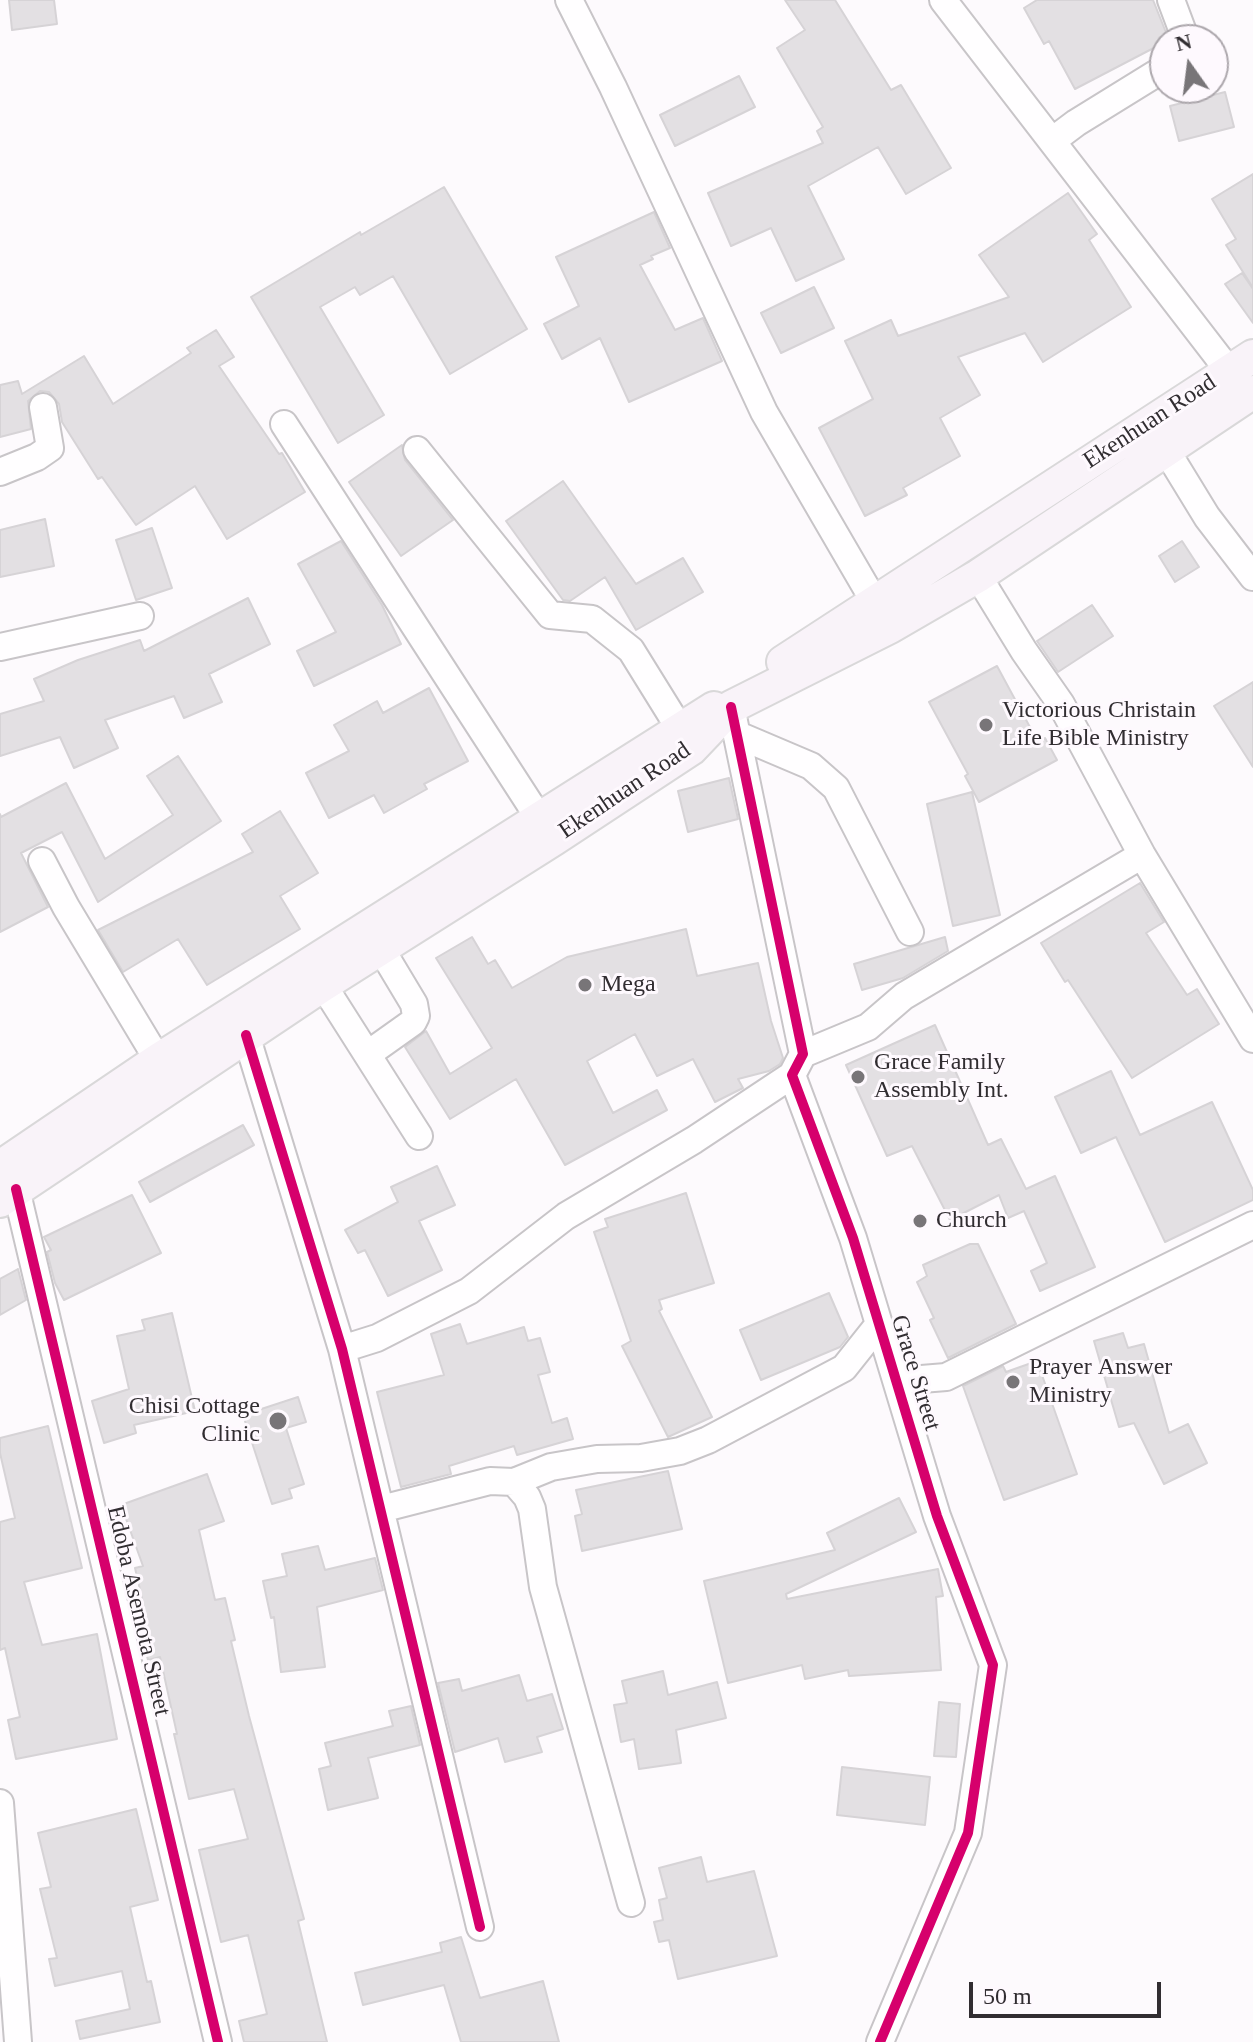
<!DOCTYPE html>
<style>
body{margin:0}
#map{position:relative;width:1253px;height:2042px;overflow:hidden;background:#fdfafd;font-family:Georgia,serif}
canvas{display:block}
.north{position:absolute;left:1149px;top:24px;width:80px;height:80px;box-sizing:border-box;background:#fef9fe;border:2px solid #aca7ac;border-radius:50%;rotate:346deg;font-size:22px;font-weight:700;line-height:32px;text-align:center;color:#312d31}
.north::after{content:'';display:block;margin:auto;width:28px;height:36px;background:#787578;clip-path:polygon(50% 0,100% 100%,50% 72%,0 100%)}
.scale{position:absolute;left:969px;top:1982px;width:192px;height:36px;box-sizing:border-box;border:4px solid #312d31;border-top:0;padding-left:10px;font-size:24px;line-height:28px;white-space:nowrap;color:#312d31;-webkit-text-stroke:6px #fef9fe;paint-order:stroke}
</style>
<div id="map">
<canvas width="1253" height="2042"></canvas>
<div class="north">N</div>
<div class="scale">50 m</div>
</div>
<script>
const context = document.querySelector('canvas').getContext('2d');
context.lineJoin = 'round';
function paint(path, color) { context.fillStyle = color; context.fill(path, 'evenodd'); }
const shape = rows => new Path2D(rows.map(r => 'M' + r).join(''));
function stroke(path, color, width, dash) { context.strokeStyle = color; context.lineWidth = width; context.lineCap = dash ? 'butt' : 'round'; context.setLineDash(dash || []); context.stroke(path); }
function drawText(font, color, halo, rows, align = 'center') {
  context.font = font + ' Georgia,serif'; context.lineWidth = 6; context.setLineDash([]); context.textBaseline = 'middle'; context.strokeStyle = halo; context.fillStyle = color; for (const [text, x, y, turn = 0] of rows) {
    context.save(); context.translate(x, y); context.rotate((+turn || 0) * Math.PI / 180); context.textAlign = isNaN(turn) ? turn : align; if (halo) context.strokeText(text, 0, 0); context.fillText(text, 0, 0); context.restore();
  }
}
const building = shape([
 [9,0,54,0,57,24,12,30,9,0],
 [785,0,835,0,891,90,901,85,951,168,906,194,878,147,808,186,844,259,796,281,771,228,731,246,708,193,823,143,817,131,823,127,777,48,805,30,785,0],
 [1037,0,1153,0,1169,40,1075,89,1049,41,1044,44,1024,8,1037,0],
 [739,76,755,107,675,146,660,115,739,76],
 [1225,92,1234,127,1179,141,1170,106,1225,92],
 [1253,174,1253,288,1226,245,1236,239,1212,199,1253,174],
 [444,187,527,329,450,374,393,276,360,295,355,287,320,307,384,415,338,443,251,297,360,232,361,235,444,187],
 [1068,193,1097,234,1089,240,1131,307,1043,362,1025,333,958,357,980,395,940,418,960,456,903,488,907,495,865,516,819,428,873,399,845,341,891,320,898,336,1009,297,979,255,1068,193],
 [654,212,670,248,651,256,653,259,640,265,675,330,703,318,722,361,629,402,600,338,562,359,544,324,579,306,556,257,654,212],
 [1242,273,1253,289,1253,323,1225,284,1242,273],
 [814,287,834,328,781,353,761,313,814,287],
 [216,330,234,357,219,366,279,454,282,453,305,492,227,539,195,486,136,525,102,477,98,479,62,422,59,404,49,392,40,391,28,401,31,429,0,437,0,385,18,381,22,394,84,356,113,404,191,353,187,348,216,330],
 [402,445,405,460,453,520,401,556,349,482,402,445],
 [563,481,636,584,683,558,703,592,636,630,605,577,570,601,563,600,506,521,563,481],
 [45,519,54,566,0,577,0,530,45,519],
 [152,528,172,588,136,600,116,540,152,528],
 [341,541,382,605,401,644,314,686,297,651,336,632,298,564,341,541],
 [1182,541,1199,567,1175,582,1159,556,1182,541],
 [248,598,270,644,209,674,222,702,184,718,174,696,105,720,118,748,74,768,60,737,0,756,0,714,44,701,34,679,78,660,140,640,144,651,248,598],
 [1092,605,1113,636,1058,672,1037,641,1092,605],
 [997,666,1038,742,1045,738,1057,760,979,802,965,776,968,774,929,702,997,666],
 [1253,682,1253,767,1214,706,1253,682],
 [429,688,468,761,424,784,427,789,384,813,374,795,329,818,306,773,349,751,334,725,377,701,383,713,429,688],
 [178,756,221,821,98,902,62,832,21,853,48,907,0,932,0,814,1,817,66,783,105,859,173,815,147,776,178,756],
 [729,778,738,819,688,832,678,791,729,778],
 [972,792,1000,915,953,926,927,804,972,792],
 [280,811,318,873,280,896,300,929,207,985,178,939,123,972,98,930,253,852,242,834,280,811],
 [1140,883,1164,922,1146,933,1187,995,1197,989,1219,1024,1132,1078,1068,980,1065,982,1041,943,1140,883],
 [686,929,697,976,758,963,771,1021,783,1058,780,1064,769,1071,738,1079,743,1088,715,1102,693,1059,657,1076,635,1034,587,1061,613,1113,657,1090,667,1110,565,1165,516,1079,450,1119,405,1047,426,1031,450,1074,492,1048,436,958,472,937,488,964,495,960,512,988,567,957,686,929],
 [945,937,948,951,903,978,862,990,854,964,945,937],
 [935,1025,988,1145,1001,1139,1026,1189,1055,1176,1095,1267,1040,1291,1031,1271,1047,1263,1024,1211,1008,1218,999,1195,950,1220,912,1146,887,1156,846,1065,935,1025],
 [1111,1071,1140,1135,1212,1102,1253,1190,1253,1200,1165,1242,1116,1137,1081,1153,1055,1097,1111,1071],
 [243,1125,254,1145,150,1202,139,1182,243,1125],
 [437,1166,455,1205,419,1221,442,1270,388,1296,365,1250,358,1253,345,1230,398,1202,391,1187,437,1166],
 [686,1193,714,1283,659,1300,662,1309,659,1311,712,1417,668,1437,622,1346,631,1341,594,1232,608,1227,605,1219,686,1193],
 [132,1195,161,1253,64,1300,55,1283,47,1252,51,1250,44,1237,132,1195],
 [970,1244,978,1244,1016,1324,948,1358,930,1320,934,1318,917,1282,927,1276,923,1265,970,1244],
 [18,1269,26,1300,0,1315,0,1279,18,1269],
 [829,1293,848,1337,840,1347,761,1380,740,1330,829,1293],
 [172,1313,195,1411,134,1425,136,1433,104,1443,92,1401,129,1389,117,1336,145,1330,142,1320,172,1313],
 [460,1324,467,1344,524,1327,528,1341,540,1338,550,1372,538,1375,552,1423,567,1418,573,1439,517,1455,514,1446,449,1466,451,1474,401,1487,377,1392,444,1375,431,1334,460,1324],
 [1123,1333,1128,1348,1144,1344,1169,1433,1188,1424,1207,1463,1164,1484,1134,1423,1119,1427,1094,1341,1123,1333],
 [1037,1361,1077,1474,1004,1500,963,1386,1003,1366,1006,1372,1037,1361],
 [298,1397,306,1422,286,1428,304,1484,289,1489,292,1498,272,1504,243,1415,298,1397],
 [48,1426,82,1568,24,1582,42,1645,97,1634,117,1739,16,1759,8,1720,20,1717,5,1648,0,1650,0,1522,15,1518,0,1453,0,1438,48,1426],
 [668,1471,682,1529,582,1551,575,1516,582,1514,576,1490,668,1471],
 [207,1474,224,1521,199,1530,215,1600,225,1598,235,1640,231,1641,249,1716,304,1919,298,1921,327,2042,244,2042,239,2021,267,2014,248,1935,221,1942,199,1850,248,1839,234,1789,189,1799,174,1734,177,1734,160,1657,148,1660,138,1618,146,1616,135,1568,143,1566,121,1505,207,1474],
 [899,1498,916,1532,786,1594,787,1599,938,1569,943,1596,936,1597,941,1670,849,1676,848,1670,805,1679,802,1665,728,1683,704,1581,835,1550,827,1533,899,1498],
 [318,1546,325,1570,375,1558,383,1590,317,1607,325,1667,281,1672,274,1617,271,1618,263,1581,287,1576,282,1554,318,1546],
 [663,1671,668,1695,717,1682,726,1718,676,1730,681,1763,639,1769,634,1739,621,1742,614,1705,627,1703,622,1681,663,1671],
 [519,1675,527,1701,552,1694,563,1729,537,1737,542,1752,505,1762,498,1738,455,1752,438,1683,459,1679,462,1691,519,1675],
 [939,1702,960,1704,956,1757,934,1756,939,1702],
 [411,1706,420,1745,368,1758,378,1798,328,1810,319,1769,331,1766,325,1743,393,1726,389,1711,411,1706],
 [842,1767,930,1777,925,1825,837,1815,842,1767],
 [136,1809,158,1900,130,1907,147,1982,151,1981,160,2022,80,2039,76,2021,130,2009,122,1971,55,1986,49,1959,57,1958,40,1889,51,1887,38,1833,136,1809],
 [701,1857,707,1882,754,1871,777,1956,678,1979,669,1940,659,1942,654,1922,663,1920,659,1900,667,1898,659,1868,701,1857],
 [461,1937,480,1998,543,1981,559,2042,461,2042,444,1985,363,2005,355,1973,442,1952,440,1943,461,1937]
]);
const minor = shape([
 [569,0,613,87,764,412,874,601],
 [943,0,1229,371],
 [1171,0,1186,40],
 [1052,141,1076,123,1165,68],
 [284,424,539,818],
 [417,450,550,615,592,619,631,650,680,729],
 [1166,450,1207,517,1253,577],
 [0,472,37,457,50,448,43,407],
 [978,576,1024,651,1061,704,1142,855,1253,1039],
 [0,647,140,616],
 [731,707,803,1054,792,1075,853,1238,937,1516,993,1665,968,1833,880,2042],
 [738,735,811,766,836,788,910,932],
 [42,861,66,907,158,1060],
 [323,985,419,1136],
 [246,1035,342,1349,480,1927],
 [368,1054,413,1022,416,1016,414,1004,381,949],
 [803,1054,868,1027,904,996,1142,855],
 [16,1189,218,2042],
 [342,1349,377,1338,469,1291,566,1216,694,1140,792,1075],
 [897,1381,946,1377,1253,1225],
 [514,1482,551,1467,597,1459,641,1458,680,1451,708,1440,844,1368,879,1324],
 [381,1509,490,1481,514,1482,527,1497,532,1509,543,1587,631,1903],
 [0,1803,18,2042]
]);
const major = shape([
 [783,662,1253,356],
 [0,1167,158,1060,714,708],
 [0,1201,323,985,554,839,691,749,731,707,890,627,978,576,1253,392]
]);
const cycleway = shape([
 [731,707,803,1054,792,1075,853,1238,937,1516,993,1665,968,1833,880,2042],
 [246,1035,342,1349,480,1927],
 [16,1189,218,2042]
]);
const markers = [
 [986,725,8,"#787578"],
 [585,985,8,"#787578"],
 [858,1077,8,"#787578"],
 [920,1221,8,"#787578"],
 [1013,1382,8,"#787578"],
 [278,1421,10,"#787578"]
];
const streetNames = [
 ["Ekenhuan Road",1150,422,-33],
 ["Ekenhuan Road",625,791,-34],
 ["Grace Street",915,1373,73],
 ["Edoba Asemota Street",138,1611,77]
];
const poiNames = [
 ["Victorious Christain",1002,711],
 ["Life Bible Ministry",1002,739],
 ["Mega",601,985],
 ["Grace Family",874,1063],
 ["Assembly Int.",874,1091],
 ["Church",936,1221],
 ["Prayer Answer",1029,1368],
 ["Ministry",1029,1396],
 ["Chisi Cottage",260,1407,"right"],
 ["Clinic",260,1435,"right"]
];
paint(building, '#e3e0e3');
stroke(building, '#d6d3d6', 2);
stroke(minor, '#c8c5c8', 30);
stroke(major, '#d9d8d9', 36);
stroke(minor, '#fffeff', 26);
stroke(major, '#f9f3f9', 32);
stroke(cycleway, '#d6006c', 10);
for (const [x, y, r, color] of markers) { const dot = new Path2D(); dot.arc(x, y, r, 0, 2 * Math.PI); context.fillStyle = color; context.fill(dot); stroke(dot, '#fef9fe', 3); }
drawText('24px', '#312d31', '#fef9fe', streetNames);
drawText('24px', '#312d31', '#fef9fe', poiNames, 'left');
</script>
